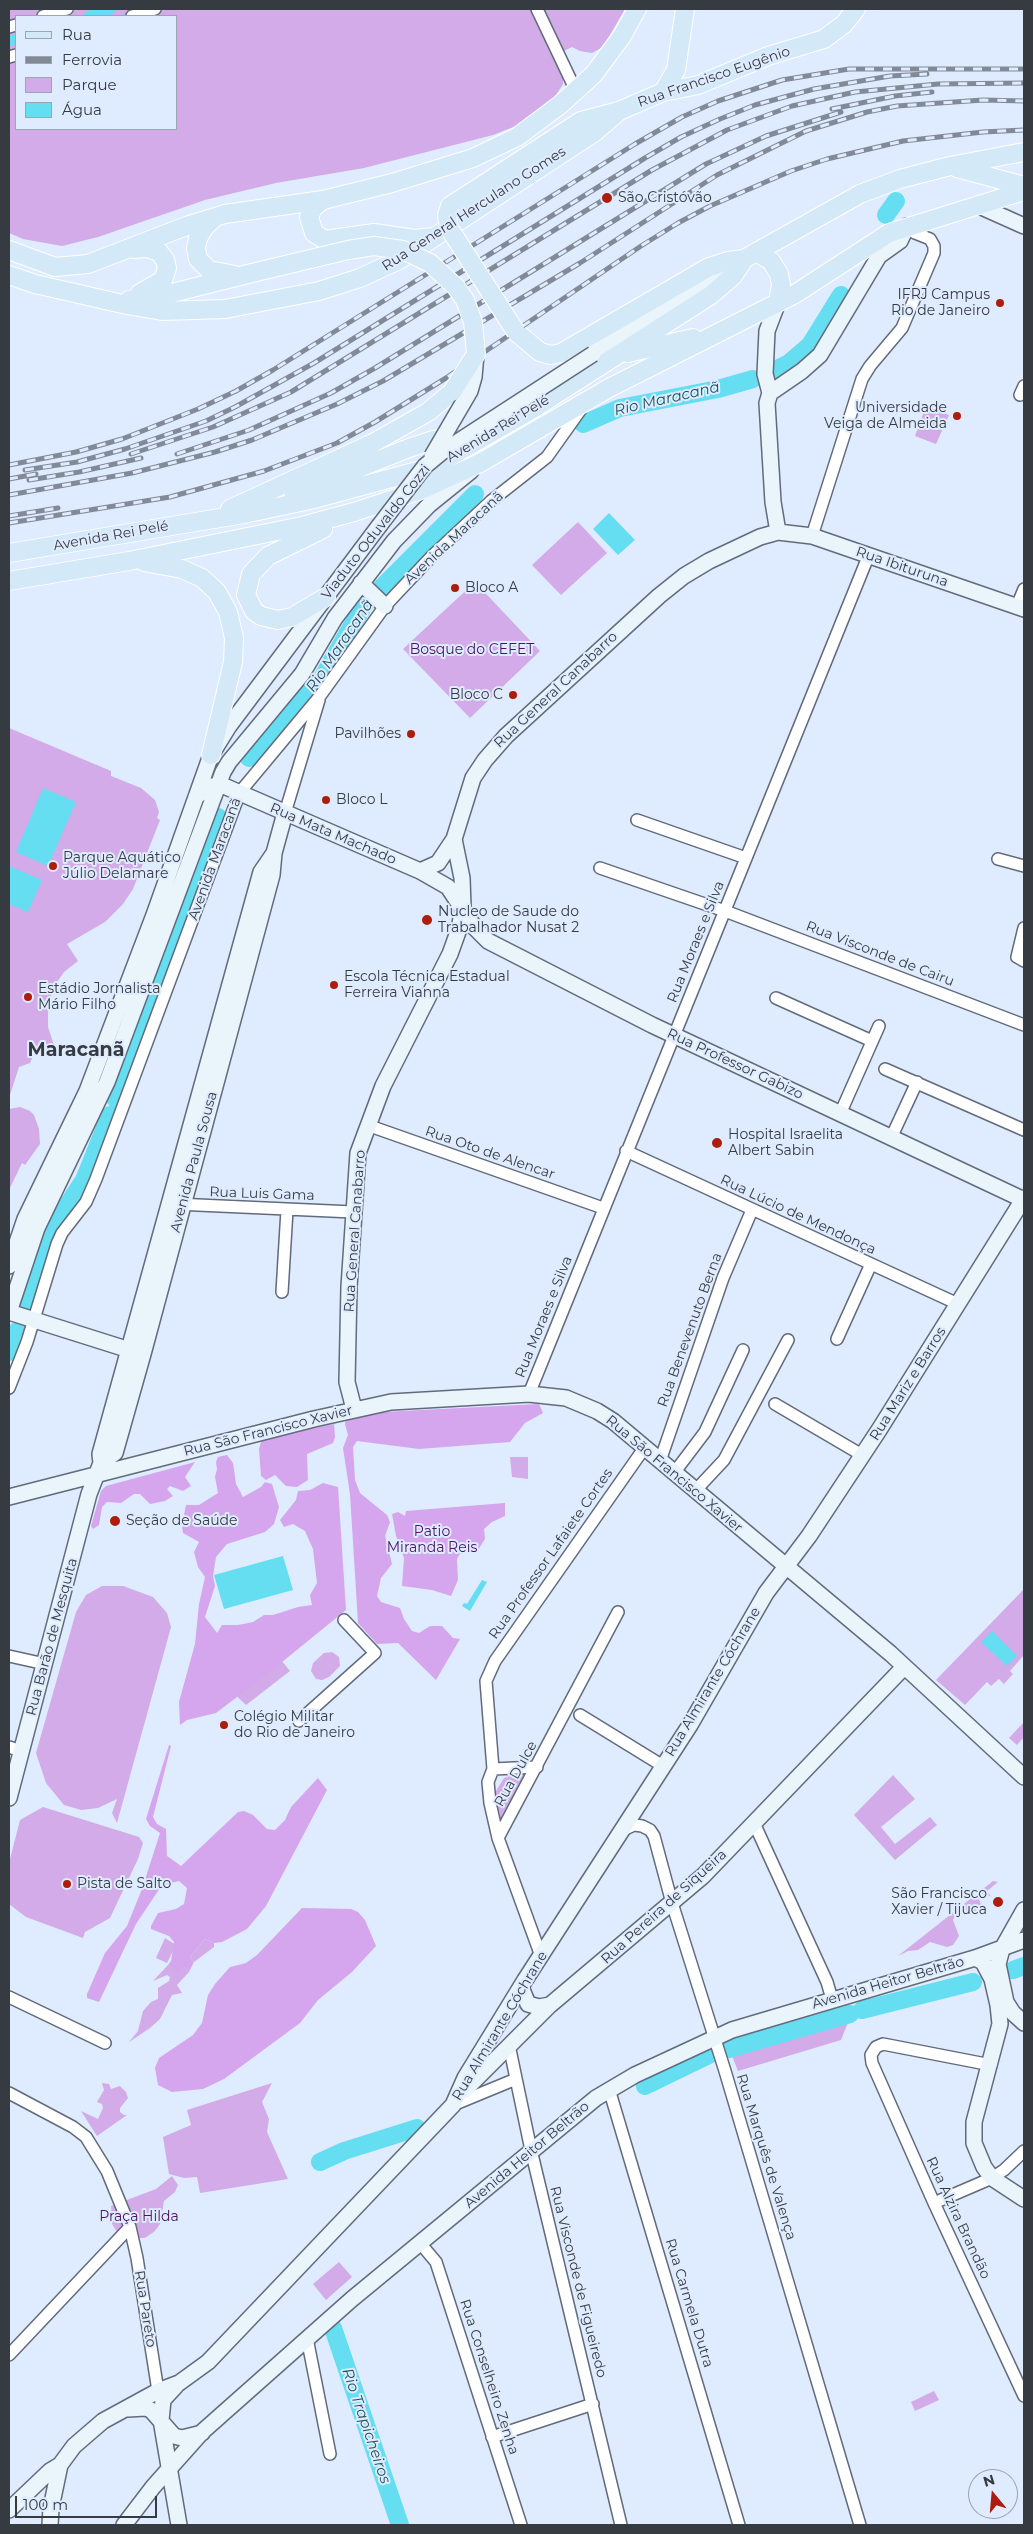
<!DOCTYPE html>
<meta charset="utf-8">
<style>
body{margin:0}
#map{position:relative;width:1033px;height:2534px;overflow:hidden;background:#dfebfe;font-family:Montserrat,sans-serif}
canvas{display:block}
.frame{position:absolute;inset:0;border:10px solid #363b42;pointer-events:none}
.legend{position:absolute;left:15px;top:15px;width:162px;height:115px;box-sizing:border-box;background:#dfebfe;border:1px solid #9ba5b3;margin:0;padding:6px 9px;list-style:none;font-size:15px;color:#363b42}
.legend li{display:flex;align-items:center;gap:10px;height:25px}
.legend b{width:25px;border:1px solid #9ba5b3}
.north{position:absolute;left:968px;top:2469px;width:50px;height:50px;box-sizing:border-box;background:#dfebfe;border:1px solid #9ba5b3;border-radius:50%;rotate:343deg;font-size:14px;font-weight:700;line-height:20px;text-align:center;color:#363b42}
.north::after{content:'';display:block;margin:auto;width:18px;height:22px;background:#ac1d0d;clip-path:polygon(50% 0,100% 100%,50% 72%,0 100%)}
.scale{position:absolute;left:15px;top:2496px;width:142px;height:22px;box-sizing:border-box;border:2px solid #363b42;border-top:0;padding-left:6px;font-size:15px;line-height:18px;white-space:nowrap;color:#363b42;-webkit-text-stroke:4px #dfebfe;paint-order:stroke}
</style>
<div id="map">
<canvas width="1033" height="2534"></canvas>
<div class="frame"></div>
<ul class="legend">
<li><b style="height:6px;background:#d4e9f7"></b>Rua</li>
<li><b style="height:6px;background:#828a97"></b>Ferrovia</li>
<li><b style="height:14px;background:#d3abe9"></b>Parque</li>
<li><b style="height:14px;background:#65def2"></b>Água</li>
</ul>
<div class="north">N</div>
<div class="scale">100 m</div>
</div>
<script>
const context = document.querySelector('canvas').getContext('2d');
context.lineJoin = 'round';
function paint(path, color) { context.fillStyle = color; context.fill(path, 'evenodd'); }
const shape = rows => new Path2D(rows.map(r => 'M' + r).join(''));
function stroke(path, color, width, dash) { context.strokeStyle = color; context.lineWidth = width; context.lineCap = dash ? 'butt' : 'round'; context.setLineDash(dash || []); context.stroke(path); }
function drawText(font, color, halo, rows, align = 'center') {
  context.font = font + ' Montserrat,sans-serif'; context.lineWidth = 4; context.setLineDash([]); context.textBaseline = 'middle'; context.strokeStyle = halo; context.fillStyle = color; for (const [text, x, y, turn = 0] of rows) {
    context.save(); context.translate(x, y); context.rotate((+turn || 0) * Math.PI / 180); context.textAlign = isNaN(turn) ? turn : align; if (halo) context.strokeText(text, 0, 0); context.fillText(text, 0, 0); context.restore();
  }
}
const green = shape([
 [9,9,625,9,603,47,592,53,580,51,572,47,558,54,563,70,563,84,552,101,521,124,493,135,364,168,276,183,205,200,98,237,62,246,23,239,9,233],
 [16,16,176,16,176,129,16,129],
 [926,406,949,415,936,444,915,436],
 [578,522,607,553,561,595,532,565],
 [475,582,540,651,470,718,403,649],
 [9,728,111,771,111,776,141,788,155,800,159,812,157,818,160,820,133,889,123,904,105,922,67,944,78,961,64,972,53,988,48,1010,48,1027,55,1048,46,1050,44,1045,37,1047,30,1063,19,1067,9,1098],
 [20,1107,30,1111,34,1115,39,1129,40,1144,25,1165,22,1163,9,1190,9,1109],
 [510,1457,528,1457,528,1479,512,1477],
 [102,1586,123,1586,153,1597,167,1613,171,1627,117,1823,112,1813,117,1799,98,1808,81,1810,64,1805,46,1783,36,1753,76,1612,86,1595],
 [1024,1589,1024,1655,1010,1671,1013,1674,1004,1684,999,1679,991,1686,987,1682,965,1705,936,1680],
 [270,1646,290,1671,246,1705,225,1685],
 [332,1652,339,1657,340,1666,329,1677,322,1680,316,1679,311,1671,313,1663,324,1653],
 [1024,1722,1024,1737,1017,1745,1009,1738],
 [522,1772,527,1776,504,1819,499,1819,494,1798,496,1791,504,1778],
 [893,1775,915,1799,881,1827,895,1844,930,1817,937,1825,895,1860,854,1815],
 [43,1807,139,1837,143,1843,138,1859,110,1918,85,1932,83,1938,26,1917,9,1904,9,1863,20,1820],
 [993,1881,998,1882,987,1891,991,1897,984,1893,978,1897,982,1907,978,1914,962,1912,955,1916,953,1920,959,1936,953,1945,947,1947,930,1942,918,1950,908,1951,898,1956],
 [165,1938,176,1945,167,1963,156,1958],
 [205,1939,214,1943,214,1947,194,1962,190,1957],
 [1024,1961,1024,1974,1009,1979,1007,1975,1009,1968],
 [168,1965,173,1968,184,1967,189,1972,177,1985,182,1993,172,1995,160,2019,150,2028,129,2042,138,2031,143,2011,151,2002,158,1999,158,1988,169,1981,170,1977,167,1975,153,1981],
 [849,2020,841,2040,738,2071,731,2053],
 [102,2083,109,2084,111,2089,120,2086,126,2092,128,2098,120,2108,120,2112,124,2115,127,2115,97,2136,81,2111,98,2119,103,2108,102,2104,97,2102,104,2090],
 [272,2083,262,2102,269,2119,267,2132,288,2179,200,2193,197,2177,184,2178,169,2174,163,2137,191,2125,187,2110],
 [172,2176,178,2185,175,2192,164,2201,160,2224,155,2231,145,2238,132,2238,117,2232,112,2224,111,2206,156,2189],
 [339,2262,352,2277,326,2300,313,2284],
 [934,2391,939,2400,915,2411,911,2402]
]);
const forest = shape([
 [539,1404,543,1413,525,1423,510,1442,419,1449,357,1441,353,1447,355,1480,360,1493,387,1515,390,1522,385,1536,392,1564,381,1578,377,1596,381,1602,400,1608,404,1619,412,1631,419,1633,430,1626,442,1626,453,1638,460,1639,436,1680,398,1643,377,1644,358,1623,350,1494,343,1448,348,1435,345,1424,346,1418,382,1412],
 [334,1424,335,1437,333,1443,307,1454,308,1480,297,1487,286,1486,275,1475,266,1480,261,1476,259,1449,261,1442,267,1437],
 [227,1455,233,1463,236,1484,243,1497,261,1487,265,1482,272,1484,279,1507,274,1524,265,1532,227,1544,216,1557,213,1576,215,1586,205,1617,217,1633,222,1625,238,1625,253,1622,264,1615,273,1615,298,1607,312,1605,310,1595,317,1583,313,1549,305,1531,293,1524,284,1527,280,1520,296,1500,298,1491,310,1490,323,1483,338,1487,346,1610,266,1675,216,1713,187,1720,180,1725,179,1702,195,1644,199,1604,205,1577,198,1567,194,1552,199,1542,183,1533,182,1527,188,1524,184,1515,186,1505,199,1505,218,1493,215,1477,217,1469,216,1462,218,1457],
 [195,1462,185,1477,191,1486,183,1491,170,1486,167,1489,173,1496,165,1501,150,1504,140,1494,134,1494,121,1503,107,1502,102,1507,99,1525,93,1529,91,1526,101,1491,106,1486],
 [505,1503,505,1516,492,1522,484,1529,485,1539,478,1550,471,1553,462,1550,457,1559,458,1580,451,1596,432,1590,402,1586,404,1558,396,1536,392,1514,398,1512,405,1516,406,1511],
 [169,1745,171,1746,153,1817,157,1824,166,1829,167,1856,181,1866,238,1812,244,1811,253,1815,267,1829,275,1830,285,1820,291,1807,318,1778,327,1790,266,1906,247,1929,222,1942,214,1943,205,1939,190,1957,194,1962,189,1972,184,1967,177,1971,168,1965,171,1961,174,1942,169,1936,151,1929,151,1926,158,1913,176,1909,184,1904,187,1888,179,1881,162,1885,136,1924,99,2002,87,1998,87,1994,105,1953,127,1926,142,1889,160,1833,150,1826,146,1819],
 [302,1908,351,1909,358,1912,365,1920,376,1946,352,1972,318,2000,300,2023,224,2079,203,2089,172,2092,158,2085,155,2068,159,2058,193,2035,202,2023,208,1995,215,1984,230,1967,246,1963,257,1955]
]);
const water = shape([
 [609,513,635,540,618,555,593,529],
 [43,788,76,802,48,866,16,852],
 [9,866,42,880,28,912,9,904],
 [283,1556,293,1590,224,1609,214,1575],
 [482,1580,487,1582,470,1611,462,1606,464,1603,467,1604],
 [992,1631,1017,1656,1007,1666,981,1642]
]);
const canal = shape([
 [88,16,111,9],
 [9,41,16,39]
]);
const river = shape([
 [886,215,896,201],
 [777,369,789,363,810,345,841,295],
 [583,424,620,408,718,389,753,379],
 [249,758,321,680,364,605,475,494],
 [116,1100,218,817],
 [25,1306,51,1230,84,1180,110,1115],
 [9,1352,17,1331],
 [1013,1970,1024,1966],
 [862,2010,973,1982],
 [729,2049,850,2014],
 [645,2086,709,2055],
 [320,2162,344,2151,417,2128],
 [333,2328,400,2525]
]);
const street = shape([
 [537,9,576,91],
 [43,16,67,9],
 [132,16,155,9],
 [9,27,16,25],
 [9,57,16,55],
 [1020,395,1024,386],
 [812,536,862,379,870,366,902,328,934,253,934,246,930,239,915,233,907,226],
 [1017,606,1024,589],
 [285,813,319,700],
 [637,820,746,858],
 [998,859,1024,866],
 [600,868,725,911,1024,1025],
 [1024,928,1017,957,1024,961],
 [776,998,872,1041],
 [885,1069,1024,1130],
 [840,1114,879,1026],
 [367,1125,603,1208],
 [891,1138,917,1082],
 [626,1151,958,1304],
 [176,1204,353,1212],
 [282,1292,287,1210],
 [837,1339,871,1264],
 [9,1388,27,1342,57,1244,62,1233,86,1202,96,1179,240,792,320,696,385,606,432,556,491,501,547,457,584,405],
 [529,1394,868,557],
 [775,1404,862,1455],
 [660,1461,723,1278,752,1210],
 [674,1473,705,1432,743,1350],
 [695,1491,724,1460,788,1340],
 [9,1656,45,1664],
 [580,1715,663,1766],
 [299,1721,375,1653,344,1620],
 [9,1747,21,1751],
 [493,1769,537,1767],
 [754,1823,827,1982,832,1999],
 [621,1831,634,1825,642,1826,650,1830,654,1836,672,1903,725,2071,860,2525],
 [498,1838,618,1612],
 [541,1956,498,1838,490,1803,488,1782,493,1769,486,1681,495,1661,645,1447],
 [9,1997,105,2043],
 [509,2045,531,2150,621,2525],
 [991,2065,883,2044,876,2047,871,2055,872,2063,934,2203,1024,2396],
 [609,2089,739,2525],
 [9,2093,73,2127,86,2137,107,2171,130,2227,137,2258,158,2391],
 [453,2105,516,2079],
 [934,2203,992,2178,1004,2170,1024,2151],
 [420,2243,436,2262,521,2525],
 [307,2338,330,2454],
 [9,2355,130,2227],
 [492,2437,593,2404]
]);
const secondary = shape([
 [977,205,1024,226],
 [593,354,741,261],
 [770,393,802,371,820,355,879,256,900,241,907,226],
 [778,532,773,502,767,403,770,393,765,374,767,331,778,302],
 [361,583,385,606],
 [196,797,209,786,224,786,420,871,448,887,475,928,488,941,652,1025,1024,1200],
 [420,871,438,863,454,839],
 [9,1266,25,1219,87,1091,154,915,211,755,229,726,379,526],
 [9,1312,37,1228,107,1082,223,772,229,762,302,674,335,618,394,541,429,505,471,471],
 [9,1312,139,1353],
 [354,1409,347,1382,349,1287,358,1153,383,1086,450,954,459,929,463,907,462,878,454,839,473,778,485,760,506,736,659,596,684,576,709,561,760,537,778,532,812,536,1024,609],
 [101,1463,115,1453,143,1354,272,875,274,853,285,813],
 [9,1497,314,1419,391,1402,529,1394,566,1398,597,1411,613,1421,891,1654,1024,1777],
 [9,1798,89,1494,101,1463,100,1454,261,872,274,853],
 [1024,1910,1002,1949,998,1964,1006,2002,1013,2013,1024,2023],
 [975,1958,983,1962,992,1979,998,2005,1000,2024,974,2122,974,2143,984,2167,992,2178,1024,2199],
 [521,1987,528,2004,539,2007,550,2005],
 [464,2091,550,2005,703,1876,904,1667],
 [176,2386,163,2400,161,2420,179,2525],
 [128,2409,145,2408,151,2410,174,2436,182,2438,202,2433],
 [9,2510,50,2471,60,2465],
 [50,2525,51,2508,60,2465,74,2446,103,2421,158,2391,179,2383,208,2362,453,2105,465,2078,525,1980,690,1725,766,1593,809,1536,879,1430,1024,1198],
 [124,2525,153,2487,202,2432,352,2299,596,2098,635,2075,732,2030,975,1958,1024,1940]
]);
const primary = shape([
 [663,92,676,70,685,9],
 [957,168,1024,186],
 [323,200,313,208,309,217,314,233,325,240,374,233,414,239,433,237],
 [450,206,581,121,619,111,663,92,698,85,768,56,824,39,844,24,856,9],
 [215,217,204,228,198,238,196,248,198,259,209,270,235,275],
 [134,249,148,248,159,252,165,260,167,268,163,280,140,293],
 [9,250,55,267,88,264,189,225,225,214,323,200,392,183,473,158,517,137,561,104,594,74,622,36,637,9],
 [756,252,771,261,779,274,781,285,778,302],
 [9,275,35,284,127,305,162,311,225,309,319,291,360,278,401,259,595,132,619,111],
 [129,300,172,293,252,273],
 [516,332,540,352,551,355,561,353,709,267,728,261,744,259,860,194,900,179,950,166,1024,152],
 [628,353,693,338],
 [294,494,409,448,433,440,455,437],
 [230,509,373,443,428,412,452,392],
 [323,529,268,556,251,574,246,595,254,611,261,616,278,620,292,617,326,597],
 [9,553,244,514,310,500,432,467,533,409,711,295,733,276,744,259],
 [144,562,182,569,202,578,217,592,228,612,234,638,233,662,211,755],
 [9,581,129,561,302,526,354,512,421,490,480,463,609,388,795,294,889,233,1024,191]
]);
const rail = shape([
 [832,109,895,96,932,92],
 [131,454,213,427,291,392,652,170,727,130,792,106,855,92,938,84,1024,83],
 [177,454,249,430,331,393,375,368,706,164,766,136,841,112],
 [9,465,76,452,122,439,198,409,236,391,273,370,635,144,682,117,718,101,782,80,849,69,1024,69],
 [25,470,77,462,125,449,206,421,235,407,314,363,645,158,681,137,720,119,755,105,814,89,890,76,927,74],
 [9,479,36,474],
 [29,480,79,472,141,458],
 [9,495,132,473,215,452,252,440,337,404,383,381,580,263,717,175,806,131,867,112,897,106,983,100,1024,101],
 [9,516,58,508],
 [9,523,170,497,264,471,337,443,375,422,446,378,641,246,678,223,710,206,791,171,827,159,903,141,983,132,1024,130]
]);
const secondaryBridge = shape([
 [432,456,470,391,474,377,476,354],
 [379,526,425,466,442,452,593,354]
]);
const primaryBridge = shape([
 [450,206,447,215,449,228,516,332],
 [252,273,348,250,374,246,403,250,430,263,456,287,465,300,473,322,476,354,452,392]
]);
const markers = [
 [607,198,6,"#ac1d0d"],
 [1000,303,5,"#ac1d0d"],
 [957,416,5,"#ac1d0d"],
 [455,588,5,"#ac1d0d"],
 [513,695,5,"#ac1d0d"],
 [411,734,5,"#ac1d0d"],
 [326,800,5,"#ac1d0d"],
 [53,866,5,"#ac1d0d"],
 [427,920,6,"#ac1d0d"],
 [334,985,5,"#ac1d0d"],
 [28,997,5,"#ac1d0d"],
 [717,1143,6,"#ac1d0d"],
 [115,1521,6,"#ac1d0d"],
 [224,1725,5,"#ac1d0d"],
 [67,1884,5,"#ac1d0d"],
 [998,1902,6,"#ac1d0d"]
];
const streetNames = [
 ["Rua Francisco Eugênio",714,77,-19],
 ["Rua General Herculano Gomes",474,209,-33],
 ["Avenida Rei Pelé",498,429,-31],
 ["Viaduto Oduvaldo Cozzi",376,532,-52],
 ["Avenida Rei Pelé",111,536,-10],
 ["Avenida Maracanã",454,538,-43],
 ["Rua Ibituruna",902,567,19],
 ["Rua General Canabarro",556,690,-43],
 ["Rua Mata Machado",333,834,23],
 ["Avenida Maracanã",215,859,-70],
 ["Rua Moraes e Silva",696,942,-68],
 ["Rua Visconde de Cairu",880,954,21],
 ["Rua Professor Gabizo",735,1064,25],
 ["Rua Oto de Alencar",490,1153,19],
 ["Avenida Paula Sousa",194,1162,-75],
 ["Rua Luis Gama",262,1194,2],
 ["Rua Lúcio de Mendonça",798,1215,25],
 ["Rua General Canabarro",355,1231,-86],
 ["Rua Moraes e Silva",544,1317,-68],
 ["Rua Benevenuto Berna",690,1330,-70],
 ["Rua Mariz e Barros",908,1384,-58],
 ["Rua São Francisco Xavier",268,1431,-14],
 ["Rua São Francisco Xavier",674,1474,40],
 ["Rua Professor Lafaiete Cortes",551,1554,-55],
 ["Rua Barão de Mesquita",52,1637,-75],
 ["Rua Almirante Cóchrane",713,1682,-59],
 ["Rua Dulce",516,1774,-61],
 ["Rua Pereira de Siqueira",664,1907,-42],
 ["Avenida Heitor Beltrão",888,1983,-16],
 ["Rua Almirante Cóchrane",500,2026,-59],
 ["Avenida Heitor Beltrão",527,2155,-40],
 ["Rua Marquês de Valença",766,2157,73],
 ["Rua Alzira Brandão",958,2218,65],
 ["Rua Visconde de Figueiredo",578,2282,76],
 ["Rua Carmela Dutra",689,2303,73],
 ["Rua Pareto",145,2309,81],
 ["Rua Conselheiro Zenha",489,2377,72]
];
const poiNames = [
 ["São Cristóvão",618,198],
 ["IFRJ Campus",990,295,"right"],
 ["Rio de Janeiro",990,311,"right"],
 ["Universidade",947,408,"right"],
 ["Veiga de Almeida",947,424,"right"],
 ["Bloco A",465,588],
 ["Bloco C",503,695,"right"],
 ["Pavilhões",401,734,"right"],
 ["Bloco L",336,800],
 ["Parque Aquático",63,858],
 ["Júlio Delamare",63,874],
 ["Nucleo de Saude do",438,912],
 ["Trabalhador Nusat 2",438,928],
 ["Escola Técnica Estadual",344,977],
 ["Ferreira Vianna",344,993],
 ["Estádio Jornalista",38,989],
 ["Mário Filho",38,1005],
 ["Hospital Israelita",728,1135],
 ["Albert Sabin",728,1151],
 ["Seção de Saúde",126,1521],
 ["Colégio Militar",234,1717],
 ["do Rio de Janeiro",234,1733],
 ["Pista de Salto",77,1884],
 ["São Francisco",987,1894,"right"],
 ["Xavier / Tijuca",987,1910,"right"]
];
const parkNames = [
 ["Bosque do CEFET",472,650],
 ["Patio",432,1532],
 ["Miranda Reis",432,1548],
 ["Praça Hilda",139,2217]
];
const waterNames = [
 ["Rio Maracanã",667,399,-13],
 ["Rio Maracanã",340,646,-56],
 ["Rio Trapicheiros",366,2426,71]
];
const districtNames = [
 ["Maracanã",76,1050]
];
paint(green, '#d3abe9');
paint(forest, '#d5a6ee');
paint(water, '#65def2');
stroke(canal, '#65def2', 10);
stroke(river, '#65def2', 18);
stroke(street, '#616b7c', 14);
stroke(secondary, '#616b7c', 18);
stroke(primary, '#fff', 20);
stroke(street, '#fff', 11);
stroke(secondary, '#e9f4fb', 15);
stroke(primary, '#d4e9f7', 18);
stroke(rail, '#828a97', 5);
stroke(rail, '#dfebfe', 3, [9]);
stroke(secondaryBridge, '#616b7c', 18, []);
stroke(primaryBridge, '#fff', 20, []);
stroke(secondaryBridge, '#e9f4fb', 15);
stroke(primaryBridge, '#d4e9f7', 18);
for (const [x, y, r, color] of markers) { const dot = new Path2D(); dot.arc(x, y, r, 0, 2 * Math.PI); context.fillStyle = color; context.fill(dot); stroke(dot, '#dfebfe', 2); }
drawText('14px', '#363b42', '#dfebfe', streetNames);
drawText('14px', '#363b42', '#dfebfe', poiNames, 'left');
drawText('14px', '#4c1065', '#dfebfe', parkNames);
drawText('italic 15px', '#1e535b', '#dfebfe', waterNames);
drawText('bold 19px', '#363b42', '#dfebfe', districtNames);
</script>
